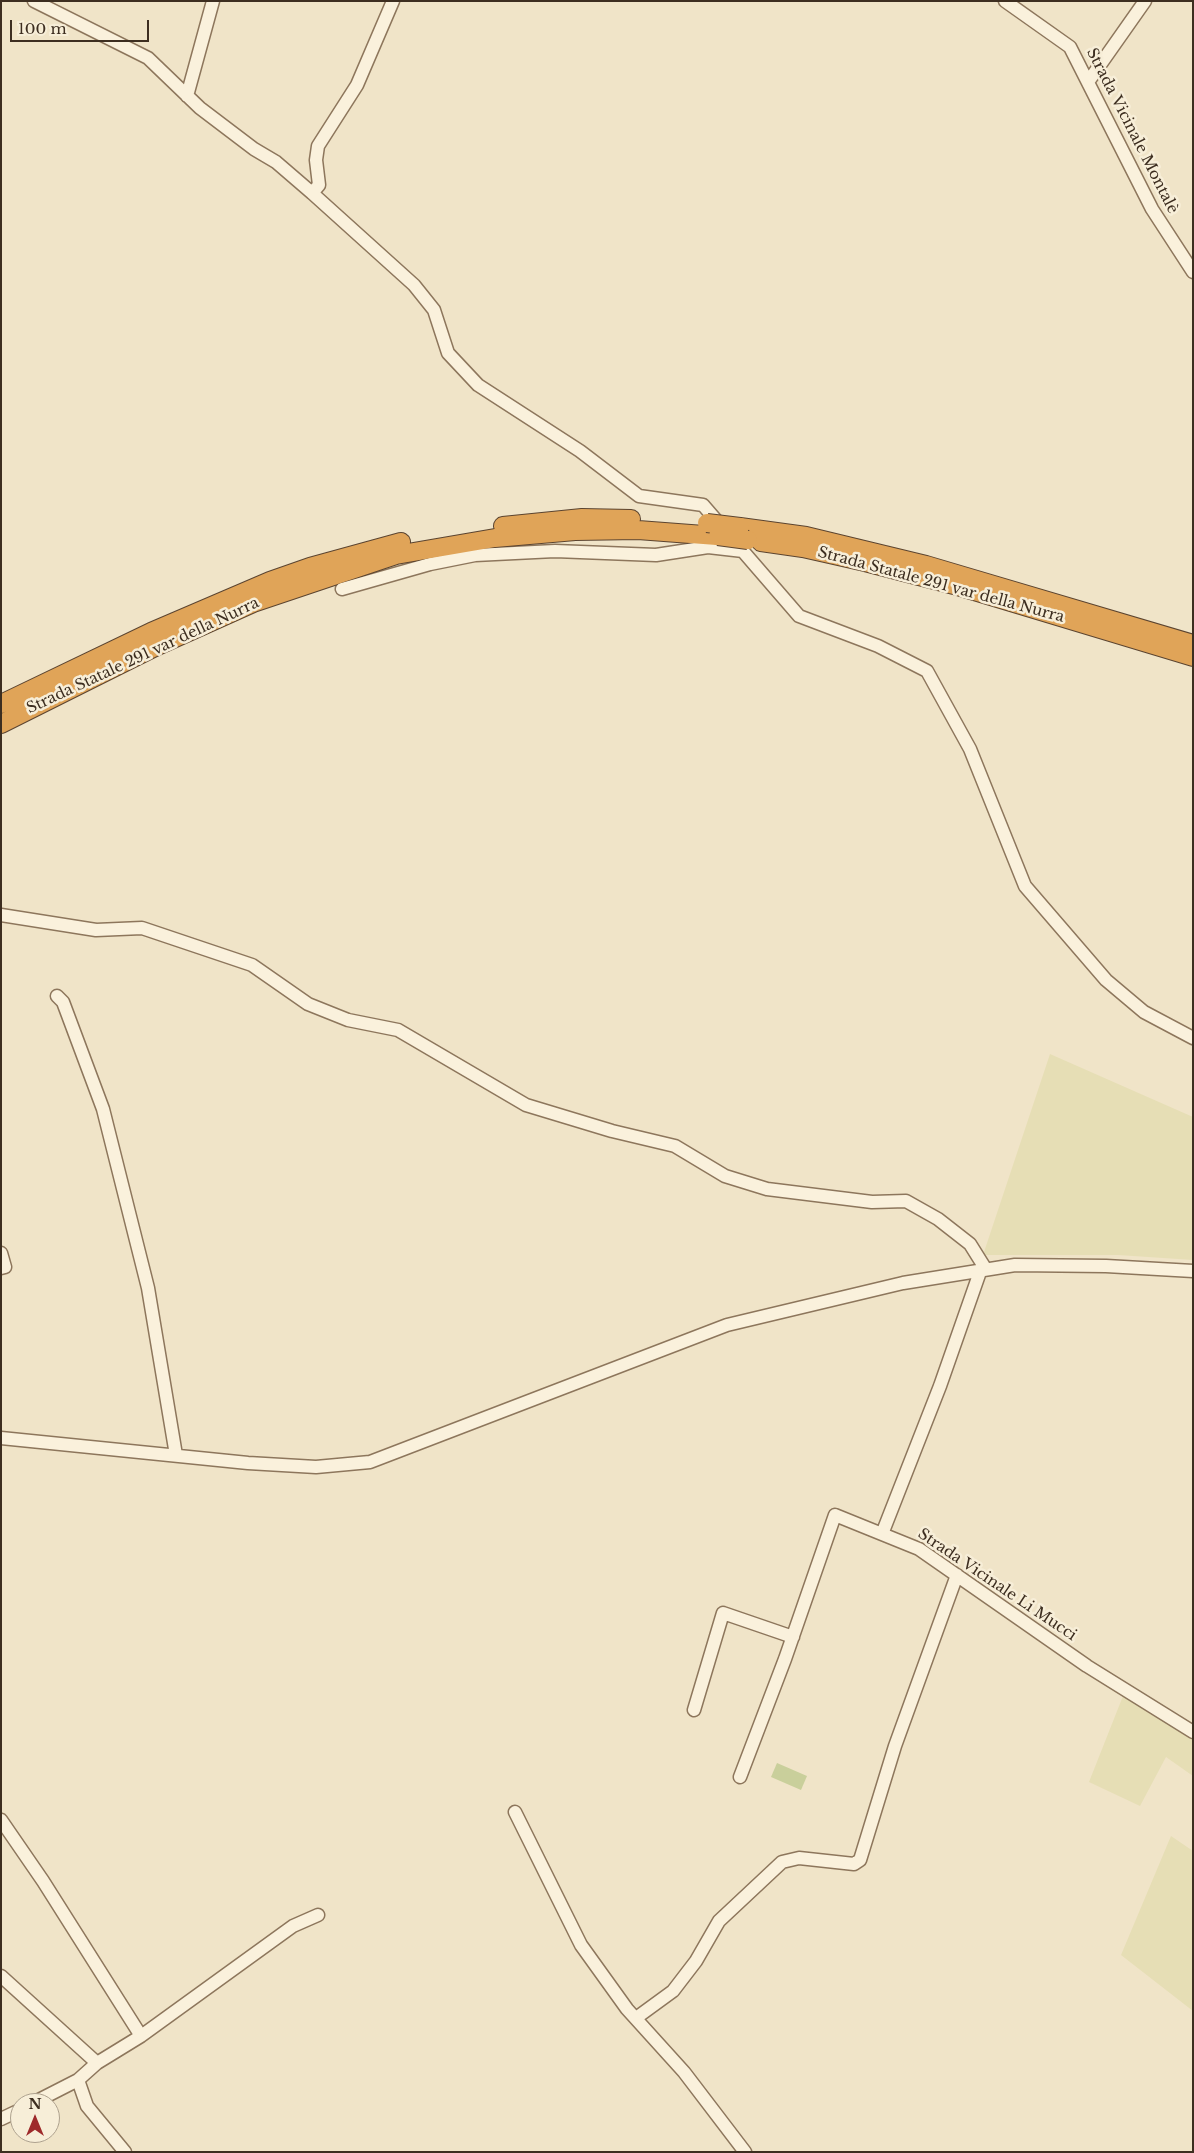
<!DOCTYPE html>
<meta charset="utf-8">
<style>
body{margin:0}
#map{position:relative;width:1194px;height:2153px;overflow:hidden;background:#f0e4c8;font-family:"Libre Baskerville",serif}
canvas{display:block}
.frame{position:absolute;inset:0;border:2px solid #3d2e20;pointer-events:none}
.north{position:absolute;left:10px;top:2093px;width:50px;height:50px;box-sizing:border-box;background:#f7eed8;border:1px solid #ada18e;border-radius:50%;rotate:0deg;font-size:14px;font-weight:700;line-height:20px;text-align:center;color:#3d2e20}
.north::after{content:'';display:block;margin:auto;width:18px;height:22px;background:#9e2a2b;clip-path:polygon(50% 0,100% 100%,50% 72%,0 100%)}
.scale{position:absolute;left:10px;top:20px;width:139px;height:22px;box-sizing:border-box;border:2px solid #3d2e20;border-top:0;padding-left:6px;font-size:15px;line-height:18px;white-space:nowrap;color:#3d2e20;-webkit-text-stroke:4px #f7eed8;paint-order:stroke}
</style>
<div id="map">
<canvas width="1194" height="2153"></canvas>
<div class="frame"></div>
<div class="north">N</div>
<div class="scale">100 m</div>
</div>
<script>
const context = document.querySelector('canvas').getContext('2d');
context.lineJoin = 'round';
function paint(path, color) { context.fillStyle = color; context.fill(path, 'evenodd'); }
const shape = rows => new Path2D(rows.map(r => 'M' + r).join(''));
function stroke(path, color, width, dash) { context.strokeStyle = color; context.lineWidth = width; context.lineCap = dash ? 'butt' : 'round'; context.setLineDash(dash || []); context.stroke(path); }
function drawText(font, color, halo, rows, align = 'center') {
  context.font = font + ' "Libre Baskerville",serif'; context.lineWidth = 5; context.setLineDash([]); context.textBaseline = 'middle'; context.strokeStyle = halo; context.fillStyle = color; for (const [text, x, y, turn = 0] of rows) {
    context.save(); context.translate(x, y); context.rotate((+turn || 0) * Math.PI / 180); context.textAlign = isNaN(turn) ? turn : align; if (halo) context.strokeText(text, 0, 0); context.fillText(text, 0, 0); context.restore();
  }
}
const farmland = shape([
 [1050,1054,1193,1117,1193,1260,1118,1255,983,1255],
 [1123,1696,1193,1740,1193,1776,1166,1757,1140,1806,1089,1782],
 [1171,1836,1193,1851,1193,2011,1121,1955]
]);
const green = shape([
 [777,1763,807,1776,801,1790,771,1777]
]);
const minor = shape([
 [34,1,148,58,200,108,254,149,276,162,312,193,414,285,434,310,448,353,478,385,580,451,639,496,703,505,799,616,878,646,927,671,970,749,1025,886,1106,980,1144,1012,1193,1038],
 [1005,1,1070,47,1152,209,1193,272],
 [1088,82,1145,1],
 [187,96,213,1],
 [312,193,319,185,316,160,318,146,357,85,393,1],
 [342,589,430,564,475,555,555,551,656,555,708,547,743,551],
 [1,915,96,930,142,928,252,965,308,1004,348,1020,398,1030,526,1105,612,1131,675,1146,725,1176,767,1189,872,1202,906,1201,938,1219,970,1244,985,1268],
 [57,996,63,1002,103,1109,148,1288,176,1455],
 [1,1253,5,1267,1,1268],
 [1,1438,248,1463,316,1467,370,1462,727,1325,903,1283,1015,1265,1106,1266,1193,1271],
 [882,1534,940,1386,981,1269],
 [694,1710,723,1613,793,1637],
 [740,1777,785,1659,835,1515,919,1549,1087,1666,1193,1732],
 [515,1812,581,1945,627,2009,684,2072,745,2152],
 [1,1820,43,1881,141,2036],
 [1,1976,97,2063],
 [636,2018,673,1991,696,1961,719,1921,782,1862,799,1858,854,1864,860,1860,895,1746,957,1575],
 [78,2080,87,2106,125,2152],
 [33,2103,78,2080,97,2063,141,2036,293,1926,318,1915],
 [1,2119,20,2110]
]);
const highway = shape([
 [503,526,582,518,631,519],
 [740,527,806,536,926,565,1193,644],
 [761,542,803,548,865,562,954,585,1193,657],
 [1,704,151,632,270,581,310,567,401,542],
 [1,724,157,646,253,603,396,555,495,538,575,531,638,530,717,536]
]);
const highwayBridge = shape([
 [707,523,740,527],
 [718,536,748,540]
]);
const streetNames = [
 ["Strada Vicinale Montalè",1132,131,63],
 ["Strada Statale 291 var della Nurra",941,585,15],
 ["Strada Statale 291 var della Nurra",143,656,-25],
 ["Strada Vicinale Li Mucci",997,1585,34]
];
paint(farmland, '#e6deb5');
paint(green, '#c9cf9b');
stroke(minor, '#8d765c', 15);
stroke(highway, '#5b4430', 20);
stroke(minor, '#faf1dc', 12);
stroke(highway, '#e0a458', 18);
stroke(highwayBridge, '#5b4430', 20, []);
stroke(highwayBridge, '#e0a458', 18);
drawText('15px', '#3d2e20', '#f7eed8', streetNames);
</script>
